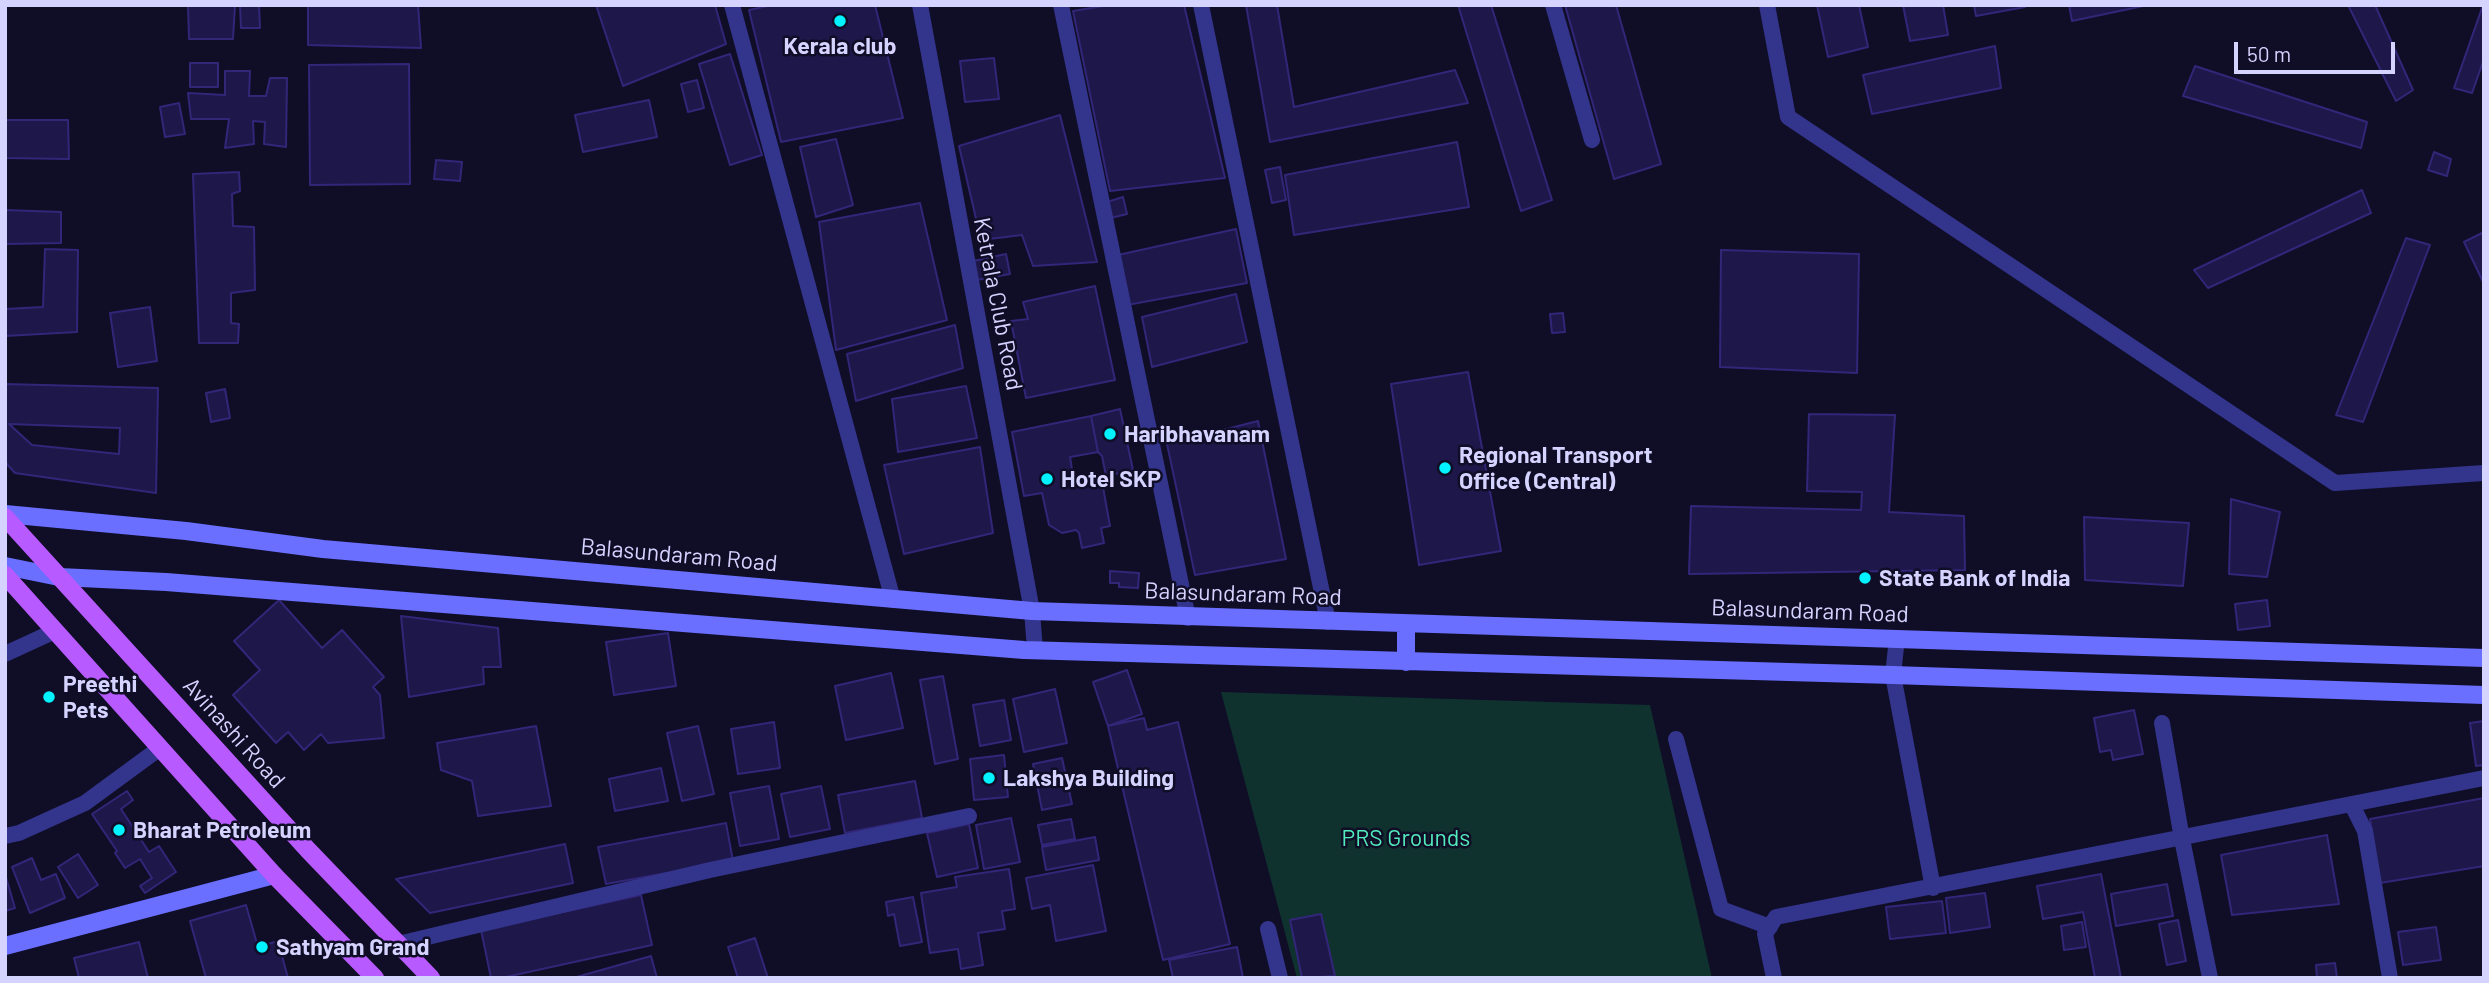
<!DOCTYPE html>
<style>
body{margin:0}
#map{position:relative;width:2489px;height:983px;overflow:hidden;background:#100d27;font-family:Barlow,sans-serif}
canvas{display:block}
.frame{position:absolute;inset:0;border:7px solid #d5d3ff;pointer-events:none}
.scale{position:absolute;left:2234px;top:42px;width:161px;height:32px;box-sizing:border-box;border:4px solid #d5d3ff;border-top:0;padding-left:9px;font-size:21px;line-height:24px;white-space:nowrap;color:#d5d3ff;-webkit-text-stroke:5px #100d27;paint-order:stroke}
</style>
<div id="map">
<canvas width="2489" height="983"></canvas>
<div class="frame"></div>
<div class="scale">50 m</div>
</div>
<script>
const context = document.querySelector('canvas').getContext('2d');
context.lineJoin = 'round';
function paint(path, color) { context.fillStyle = color; context.fill(path, 'evenodd'); }
const shape = rows => new Path2D(rows.map(r => 'M' + r).join(''));
function stroke(path, color, width, dash) { context.strokeStyle = color; context.lineWidth = width; context.lineCap = dash ? 'butt' : 'round'; context.setLineDash(dash || []); context.stroke(path); }
function drawText(font, color, halo, rows, align = 'center') {
  context.font = font + ' Barlow,sans-serif'; context.lineWidth = 5; context.setLineDash([]); context.textBaseline = 'middle'; context.strokeStyle = halo; context.fillStyle = color; for (const [text, x, y, turn = 0] of rows) {
    context.save(); context.translate(x, y); context.rotate((+turn || 0) * Math.PI / 180); context.textAlign = isNaN(turn) ? turn : align; if (halo) context.strokeText(text, 0, 0); context.fillText(text, 0, 0); context.restore();
  }
}
const green = shape([
 [1221,692,1650,705,1712,978,1297,978]
]);
const building = shape([
 [188,5,235,5,233,39,189,39,188,5],
 [240,5,259,5,260,28,241,28,240,5],
 [308,5,418,5,421,48,308,45,308,5],
 [596,5,715,5,726,44,623,86,596,5],
 [772,5,875,5,903,118,781,142,749,10,772,5],
 [1109,5,1184,5,1225,178,1110,191,1073,11,1109,5],
 [1246,5,1277,5,1294,107,1455,70,1468,103,1270,142,1246,5],
 [1458,5,1491,5,1552,200,1521,211,1458,5],
 [1565,5,1616,5,1661,164,1614,179,1565,5],
 [1817,5,1859,5,1868,47,1828,57,1817,5],
 [1903,5,1943,5,1948,35,1910,41,1903,5],
 [1974,5,2024,5,2025,7,1976,16,1974,5],
 [2069,5,2148,5,2072,21,2069,5],
 [2348,5,2375,5,2413,90,2396,101,2348,5],
 [2483,5,2484,59,2472,93,2454,88,2483,5],
 [1995,46,2001,88,1872,114,1863,75,1995,46],
 [730,54,762,155,730,165,699,64,730,54],
 [994,58,999,99,965,102,960,61,994,58],
 [190,63,218,63,218,87,190,87,190,63],
 [409,64,410,184,310,185,309,65,409,64],
 [2195,66,2367,122,2361,148,2183,96,2195,66],
 [225,71,250,71,249,96,266,96,270,78,287,78,286,147,264,144,265,122,253,121,254,144,225,148,229,119,191,119,188,93,225,95,225,71],
 [697,80,704,108,688,112,681,84,697,80],
 [649,100,657,137,583,152,575,115,649,100],
 [179,103,185,134,165,137,160,107,179,103],
 [1060,115,1097,262,1033,266,1022,235,981,240,959,146,1060,115],
 [5,120,68,120,69,159,5,158,5,120],
 [836,139,853,205,816,217,800,147,836,139],
 [1457,142,1469,207,1294,235,1285,175,1457,142],
 [2434,152,2451,159,2447,176,2428,170,2434,152],
 [436,160,462,162,460,181,434,179,436,160],
 [1280,167,1286,200,1272,203,1265,170,1280,167],
 [239,172,240,191,232,194,233,226,254,227,255,290,231,293,231,323,239,324,238,343,199,343,193,174,239,172],
 [2362,190,2371,213,2208,288,2194,270,2362,190],
 [1123,197,1127,214,1111,218,1107,202,1123,197],
 [920,203,947,320,836,350,819,222,920,203],
 [5,210,61,212,61,243,5,244,5,210],
 [1236,229,1247,283,1127,305,1118,255,1236,229],
 [2482,233,2484,236,2484,284,2464,242,2482,233],
 [2406,238,2430,245,2363,422,2336,415,2406,238],
 [45,249,78,250,77,332,5,336,5,309,43,307,45,249],
 [1721,250,1859,254,1857,373,1720,367,1721,250],
 [1006,254,1010,274,977,280,973,261,1006,254],
 [1095,286,1115,380,1026,398,1011,321,1028,319,1023,302,1095,286],
 [1236,294,1247,342,1152,367,1142,317,1236,294],
 [150,307,157,361,118,367,110,313,150,307],
 [1563,313,1565,332,1552,333,1550,314,1563,313],
 [955,325,963,368,856,401,847,354,955,325],
 [1468,372,1501,551,1419,565,1391,384,1468,372],
 [5,384,158,388,156,493,15,473,5,462,5,384],
 [9,424,120,428,119,454,32,445,9,424],
 [966,386,977,438,898,452,892,399,966,386],
 [225,389,230,418,211,422,206,393,225,389],
 [1120,409,1133,470,1106,476,1102,456,1098,452,1091,416,1120,409],
 [1809,414,1895,415,1889,512,1964,516,1965,570,1689,574,1691,506,1861,510,1862,492,1807,491,1809,414],
 [1091,416,1098,452,1070,457,1074,482,1101,476,1110,526,1101,528,1104,543,1082,548,1079,533,1076,530,1062,533,1049,525,1042,493,1024,496,1012,432,1091,416],
 [1258,421,1286,559,1195,575,1167,444,1258,421],
 [980,447,993,533,904,554,884,465,980,447],
 [2231,499,2280,512,2267,577,2229,574,2231,499],
 [2084,517,2189,523,2183,586,2085,580,2084,517],
 [1110,571,1139,573,1138,588,1119,587,1119,583,1110,583,1110,571],
 [279,600,322,648,342,630,384,677,373,687,380,695,384,738,328,743,321,734,304,750,288,732,276,743,233,695,260,670,234,641,279,600],
 [2267,600,2270,626,2238,630,2235,604,2267,600],
 [401,616,498,628,501,667,483,667,484,684,409,697,401,616],
 [668,633,676,686,614,695,606,642,668,633],
 [1127,670,1142,714,1108,726,1093,682,1127,670],
 [891,673,903,728,846,740,835,686,891,673],
 [943,676,958,759,935,764,920,680,943,676],
 [1055,689,1067,743,1024,752,1013,699,1055,689],
 [1004,700,1011,740,980,746,973,705,1004,700],
 [2134,710,2143,754,2113,760,2111,750,2100,752,2094,718,2134,710],
 [1144,718,1147,730,1178,722,1230,944,1163,960,1108,726,1144,718],
 [2484,721,2484,765,2476,766,2470,723,2484,721],
 [774,722,780,768,738,774,731,729,774,722],
 [536,726,551,806,478,816,472,781,441,770,437,743,536,726],
 [698,726,714,794,682,801,667,733,698,726],
 [1004,755,1008,797,974,800,970,759,1004,755],
 [1062,758,1072,804,1042,810,1033,764,1062,758],
 [661,768,668,801,615,811,609,779,661,768],
 [915,781,922,818,845,833,838,795,915,781],
 [769,786,779,839,740,846,730,793,769,786],
 [821,786,830,829,790,837,781,794,821,786],
 [127,791,133,800,121,809,149,852,159,846,176,872,145,893,140,886,152,878,140,859,125,868,115,853,117,851,92,814,127,791],
 [2484,798,2484,866,2380,883,2370,819,2484,798],
 [1011,818,1020,862,984,869,976,825,1011,818],
 [1071,819,1075,839,1042,845,1038,825,1071,819],
 [726,823,733,861,606,884,598,847,726,823],
 [969,824,978,868,937,877,927,833,969,824],
 [2327,835,2339,904,2232,915,2221,855,2327,835],
 [1095,837,1099,860,1046,870,1042,847,1095,837],
 [565,844,573,883,430,913,396,879,565,844],
 [78,854,98,885,78,898,58,867,78,854],
 [32,858,41,880,56,874,65,898,30,913,12,867,32,858],
 [1093,865,1106,931,1056,941,1050,905,1032,909,1026,878,1093,865],
 [1009,869,1015,909,1002,911,1005,929,978,933,983,965,961,969,958,949,930,953,921,893,957,887,955,877,1009,869],
 [5,874,15,908,5,911,5,874],
 [2101,874,2121,978,2095,978,2083,912,2043,919,2037,886,2101,874],
 [2167,884,2173,916,2116,926,2111,894,2167,884],
 [1985,893,1990,927,1950,933,1946,898,1985,893],
 [641,895,652,945,501,978,491,978,481,930,641,895],
 [913,897,922,942,900,946,894,914,888,916,886,902,913,897],
 [1942,901,1946,933,1890,939,1886,907,1942,901],
 [246,905,258,947,278,941,288,978,206,978,190,921,246,905],
 [1321,914,1335,976,1302,978,1290,920,1321,914],
 [2178,920,2186,961,2167,965,2159,924,2178,920],
 [2082,922,2086,947,2064,950,2061,926,2082,922],
 [2436,927,2441,960,2403,965,2398,932,2436,927],
 [755,938,768,978,738,978,728,947,755,938],
 [139,942,148,978,79,978,74,958,139,942],
 [1237,947,1243,978,1173,978,1169,960,1237,947],
 [651,956,657,978,573,978,651,956],
 [2335,963,2337,978,2317,978,2316,965,2335,963]
]);
const street = shape([
 [732,5,893,600],
 [920,5,1032,611,1035,650],
 [1061,5,1188,618],
 [1201,5,1328,622],
 [1553,5,1592,140],
 [1767,5,1788,117,2335,483,2484,473],
 [1897,638,1893,675,1933,888],
 [5,654,55,631],
 [2162,723,2182,839,2210,978],
 [1676,739,1721,909,1770,927],
 [2352,805,2365,831,2390,978],
 [5,836,19,833,85,803,160,748],
 [1268,929,1280,978],
 [398,944,710,870,969,816],
 [1774,978,1765,934,1776,917,2484,778]
]);
const secondary = shape([
 [5,514,186,531,323,549,1032,611,2484,658],
 [5,566,59,577,166,582,1024,650,1893,675,2484,695],
 [1406,662,1406,624],
 [5,946,274,875]
]);
const primary = shape([
 [5,517,308,850,431,978],
 [5,575,274,875,375,978]
]);
const markers = [
 [840,21,7,"#00f3fe"],
 [1110,434,7,"#00f3fe"],
 [1445,468,7,"#00f3fe"],
 [1047,479,7,"#00f3fe"],
 [1865,578,7,"#00f3fe"],
 [49,697,7,"#00f3fe"],
 [989,778,7,"#00f3fe"],
 [119,830,7,"#00f3fe"],
 [262,947,7,"#00f3fe"]
];
const poiNames = [
 ["Kerala club",840,46,"center"],
 ["Haribhavanam",1124,434],
 ["Regional Transport",1459,455],
 ["Office (Central)",1459,481],
 ["Hotel SKP",1061,479],
 ["State Bank of India",1879,578],
 ["Preethi",63,684],
 ["Pets",63,710],
 ["Lakshya Building",1003,778],
 ["Bharat Petroleum",133,830],
 ["Sathyam Grand",276,947]
];
const streetNames = [
 ["Ketrala Club Road",998,304,79],
 ["Balasundaram Road",679,555,5],
 ["Balasundaram Road",1243,594,2],
 ["Balasundaram Road",1810,611,2],
 ["Avinashi Road",234,733,48]
];
const parkNames = [
 ["PRS Grounds",1406,838]
];
paint(green, '#0f322f');
paint(building, '#1e174a');
stroke(building, '#322679', 2);
stroke(street, '#33348b', 16);
stroke(secondary, '#6a6fff', 18);
stroke(primary, '#b75aff', 18);
for (const [x, y, r, color] of markers) { const dot = new Path2D(); dot.arc(x, y, r, 0, 2 * Math.PI); context.fillStyle = color; context.fill(dot); stroke(dot, '#100d27', 2.5); }
drawText('bold 23px', '#d5d3ff', '#100d27', poiNames, 'left');
drawText('23px', '#d5d3ff', '#100d27', streetNames);
drawText('23px', '#52ecbc', '#100d27', parkNames);
</script>
